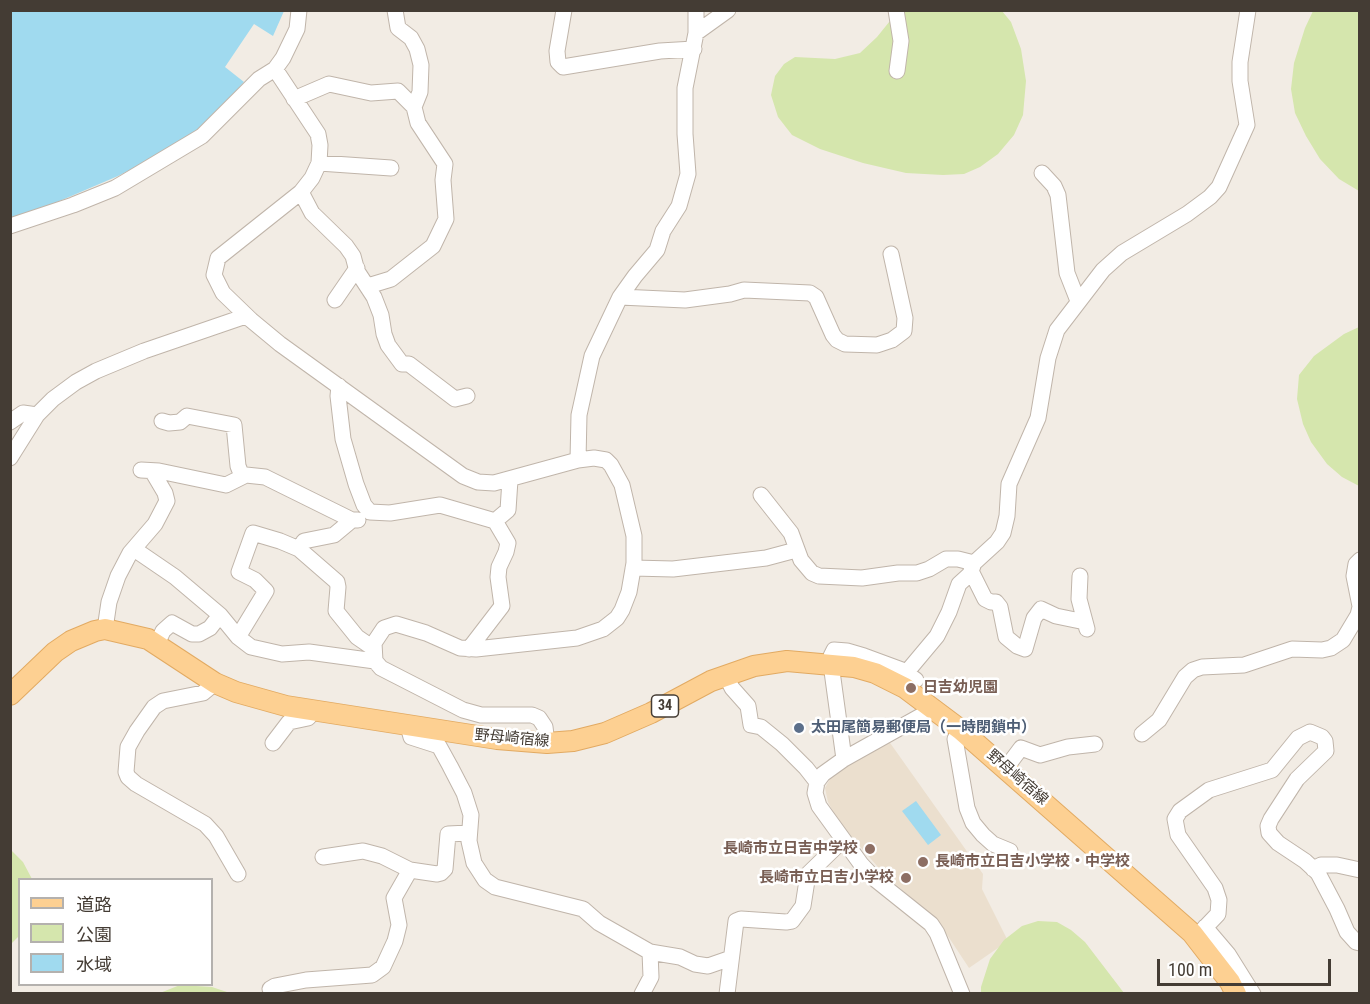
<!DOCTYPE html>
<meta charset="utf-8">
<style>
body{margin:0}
#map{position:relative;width:1370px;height:1004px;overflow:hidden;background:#f2ece4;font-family:"Roboto Condensed","Noto Sans JP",sans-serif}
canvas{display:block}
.frame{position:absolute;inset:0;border:12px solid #443c34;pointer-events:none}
.legend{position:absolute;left:18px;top:878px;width:195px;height:108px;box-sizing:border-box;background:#fff;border:2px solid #b4b1ae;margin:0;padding:8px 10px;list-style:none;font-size:18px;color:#443c34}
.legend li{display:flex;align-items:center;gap:12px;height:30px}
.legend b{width:30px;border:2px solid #b4b1ae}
.scale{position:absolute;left:1157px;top:959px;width:174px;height:27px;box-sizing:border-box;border:3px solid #443c34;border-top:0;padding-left:8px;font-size:18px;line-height:21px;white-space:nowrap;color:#443c34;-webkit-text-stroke:4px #fff;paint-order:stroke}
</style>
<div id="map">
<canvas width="1370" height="1004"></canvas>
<div class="frame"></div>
<ul class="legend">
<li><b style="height:8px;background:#fdd092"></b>道路</li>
<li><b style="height:16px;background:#d5e6ad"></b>公園</li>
<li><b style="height:16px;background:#a0daef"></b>水域</li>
</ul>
<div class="scale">100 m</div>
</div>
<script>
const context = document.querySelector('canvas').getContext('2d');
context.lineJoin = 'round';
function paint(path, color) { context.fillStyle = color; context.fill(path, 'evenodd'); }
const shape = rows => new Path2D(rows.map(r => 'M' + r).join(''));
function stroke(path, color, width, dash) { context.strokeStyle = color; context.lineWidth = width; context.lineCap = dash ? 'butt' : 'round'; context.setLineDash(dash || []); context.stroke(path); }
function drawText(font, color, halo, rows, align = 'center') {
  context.font = font + ' "Roboto Condensed","Noto Sans JP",sans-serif'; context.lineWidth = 5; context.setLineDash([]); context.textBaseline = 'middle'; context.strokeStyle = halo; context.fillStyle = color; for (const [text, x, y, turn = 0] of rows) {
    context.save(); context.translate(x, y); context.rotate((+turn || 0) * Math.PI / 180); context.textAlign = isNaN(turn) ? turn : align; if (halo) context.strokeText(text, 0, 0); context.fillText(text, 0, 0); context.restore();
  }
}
const education = shape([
 [888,740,983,874,982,889,1008,941,969,968,938,921,884,874,838,821,828,802,825,788,831,777,844,766]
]);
const green = shape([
 [898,11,1002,11,1011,22,1021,49,1026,81,1023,115,1014,135,998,154,980,167,964,174,943,175,906,173,863,163,820,149,792,135,778,117,771,95,775,76,784,64,795,57,835,59,860,53,877,37],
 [1313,11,1359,11,1359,191,1339,179,1320,159,1306,136,1295,113,1291,89,1294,63,1305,28],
 [1359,327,1359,486,1342,477,1327,464,1311,442,1303,424,1297,399,1299,375,1314,356,1344,334],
 [11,850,23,862,32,879,20,880,19,936,11,944],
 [1038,921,1057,922,1071,930,1085,942,1124,993,981,993,981,987,990,959,1004,940,1022,926],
 [180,985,212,987,230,993,160,993]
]);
const water = shape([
 [10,11,284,11,273,36,254,24,225,67,244,82,217,112,186,141,118,176,55,203,11,218],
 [916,801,941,835,928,845,902,811]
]);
const minor = shape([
 [564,10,557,51,558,62,563,67,660,51,694,49],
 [896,10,901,41,897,71],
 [696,33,696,10],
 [275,69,318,134,320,145,319,163,312,178,301,192,218,258,214,275,223,293,251,320,280,344,463,476,478,482,494,483,578,460,594,458,606,460,611,465,622,485,634,536,634,563,629,592,622,610,617,618,603,629,577,638,476,649,460,648,426,633,396,624,384,628,374,643,375,661,381,668,463,710,481,715,532,715,539,718,545,727,547,743],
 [294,99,329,84,371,93,398,91,414,107],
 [319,163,391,168],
 [1042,173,1054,186,1058,195,1067,273,1078,301],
 [301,192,312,213,346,246,353,256,357,271,374,297,381,315,384,334,388,345,402,364,409,364,455,399,467,396],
 [10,226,73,205,115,188,202,136,259,79,275,69,283,58,297,29,299,10],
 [368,286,391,279,433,246,446,219,443,180,445,164,418,123,414,107,420,92,421,65,417,49,411,38,398,28,395,10],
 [620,297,685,300,730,294,744,290,810,293,816,297,833,335,837,340,845,344,877,345,892,340,904,331,905,318,891,254],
 [335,300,357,268],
 [339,386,338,396,343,439,356,484,364,505,370,512,390,513,440,505,495,521],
 [162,421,169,423,180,422,187,416,234,425,238,466,242,476],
 [10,422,23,413,37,415],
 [10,458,37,415,53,399,76,382,96,371,144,351,246,316],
 [578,460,579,415,592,356,620,297,635,276,657,250,663,231,679,206,688,174,685,134,685,88,696,33,728,10],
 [141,470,159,471,226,485,246,475,265,477,352,520],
 [761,495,791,533,801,560,812,573,819,576,862,578,898,573,917,573,929,569,946,559,958,559,974,563],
 [358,520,352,520,334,535,304,541,299,549,337,582,338,587,336,611,357,637,373,648],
 [134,549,175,577,220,615,238,637,251,647,282,654,309,652,375,661],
 [1360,560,1356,564,1354,576,1360,606],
 [633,568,673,569,766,558,796,550],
 [971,571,985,599,991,602,996,602,1000,607,1006,637,1017,646,1025,649,1034,618,1041,609,1056,616,1085,622],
 [1080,576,1079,599,1087,629],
 [105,629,109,602,118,576,130,553,155,524,167,501,165,493,152,471],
 [238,637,266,591,255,580,239,572,253,533,280,541,299,549],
 [157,644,163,631,172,623,192,634,199,634,210,628,220,615],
 [469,649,502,606,498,577,499,567,506,552,508,543,495,521,508,510,510,480],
 [906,673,937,636,949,612,959,584,970,574,974,563,997,542,1003,533,1007,516,1009,484,1038,418,1048,358,1057,330,1103,270,1122,253,1187,214,1210,197,1219,187,1247,125,1240,81,1240,62,1248,10],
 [726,676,732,688,748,706,751,725,761,727,782,744,806,768,817,782],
 [215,683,203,693,163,701,154,707,137,731,128,747,126,772,128,777,136,784,205,824,216,836,238,874],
 [935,708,844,759,823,774,817,782,815,793,819,806,861,864,876,880,931,924,937,933,962,994],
 [408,726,411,737,439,746,450,766,464,793,471,815,469,841,474,863,485,880,495,887,583,909,599,923,650,952,680,957,695,964,708,966,731,958],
 [961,730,955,739,967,808,973,823,983,835,993,844,1010,851],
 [1142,734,1159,720,1185,677,1193,670,1202,667,1244,665,1292,649,1322,650,1331,648,1343,640,1358,615,1360,607],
 [273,743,289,722,308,718,315,710],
 [844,759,831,664,831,656,834,650,847,651,864,656,902,670,916,680],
 [1006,768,1021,748,1040,755,1068,747,1095,744],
 [323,857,363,851,382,856,410,870,437,874,441,873,445,869,448,834,469,833],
 [1313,869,1321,865,1337,865,1360,870],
 [1205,927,1228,954,1253,994],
 [1196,937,1218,914,1219,900,1215,888,1178,835,1175,819,1180,811,1209,790,1272,770,1298,738,1310,732,1322,737,1325,741,1326,751,1297,779,1271,819,1268,826,1269,833,1278,843,1305,861,1318,873,1337,909,1347,932,1356,942,1360,943],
 [274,994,270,989,275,986,306,980,372,975,383,967,395,941,399,925,394,898,410,870],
 [642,994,651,977,650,952],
 [727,994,736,921,741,919,786,922,792,921,803,906,808,874,843,840]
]);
const major = shape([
 [10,695,55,652,71,641,95,631,105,629,148,639,215,683,236,692,286,706,497,739,547,743,573,741,605,733,651,713,711,681,754,666,787,661,854,667,875,673,905,688,961,730,1192,933,1230,982,1236,994]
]);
const markers = [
 [911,688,6,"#8d6e63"],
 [799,728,6,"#5c6f8a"],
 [870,849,6,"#8d6e63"],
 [923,862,6,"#8d6e63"],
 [906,878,6,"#8d6e63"]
];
const shields = [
 [665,706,27]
];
const shieldNames = [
 ["34",665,706]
];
const educationNames = [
 ["日吉幼児園",923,688],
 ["長崎市立日吉中学校",858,849,"right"],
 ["長崎市立日吉小学校・中学校",935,862],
 ["長崎市立日吉小学校",894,878,"right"]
];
const serviceNames = [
 ["太田尾簡易郵便局（一時閉鎖中）",811,728]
];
const streetNames = [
 ["野母崎宿線",512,739,5],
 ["野母崎宿線",1017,778,41]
];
paint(education, '#ebdfce');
paint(green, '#d5e6ad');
paint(water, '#a0daef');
stroke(minor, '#c0b5aa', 17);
stroke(major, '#e2aa62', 22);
stroke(minor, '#fff', 15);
stroke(major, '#fdd092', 20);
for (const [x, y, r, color] of markers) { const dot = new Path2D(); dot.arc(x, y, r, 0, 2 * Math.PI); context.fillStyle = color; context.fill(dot); stroke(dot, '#fff', 2); }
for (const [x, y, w] of shields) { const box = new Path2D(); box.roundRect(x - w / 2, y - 11, w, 22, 4.5); context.fillStyle = '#fff'; context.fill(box); stroke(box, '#443c34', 1.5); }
drawText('bold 14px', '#443c34', null, shieldNames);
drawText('bold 15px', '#785e54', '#fff', educationNames, 'left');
drawText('bold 15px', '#4e5e75', '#fff', serviceNames, 'left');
drawText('15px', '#443c34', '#fff', streetNames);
</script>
